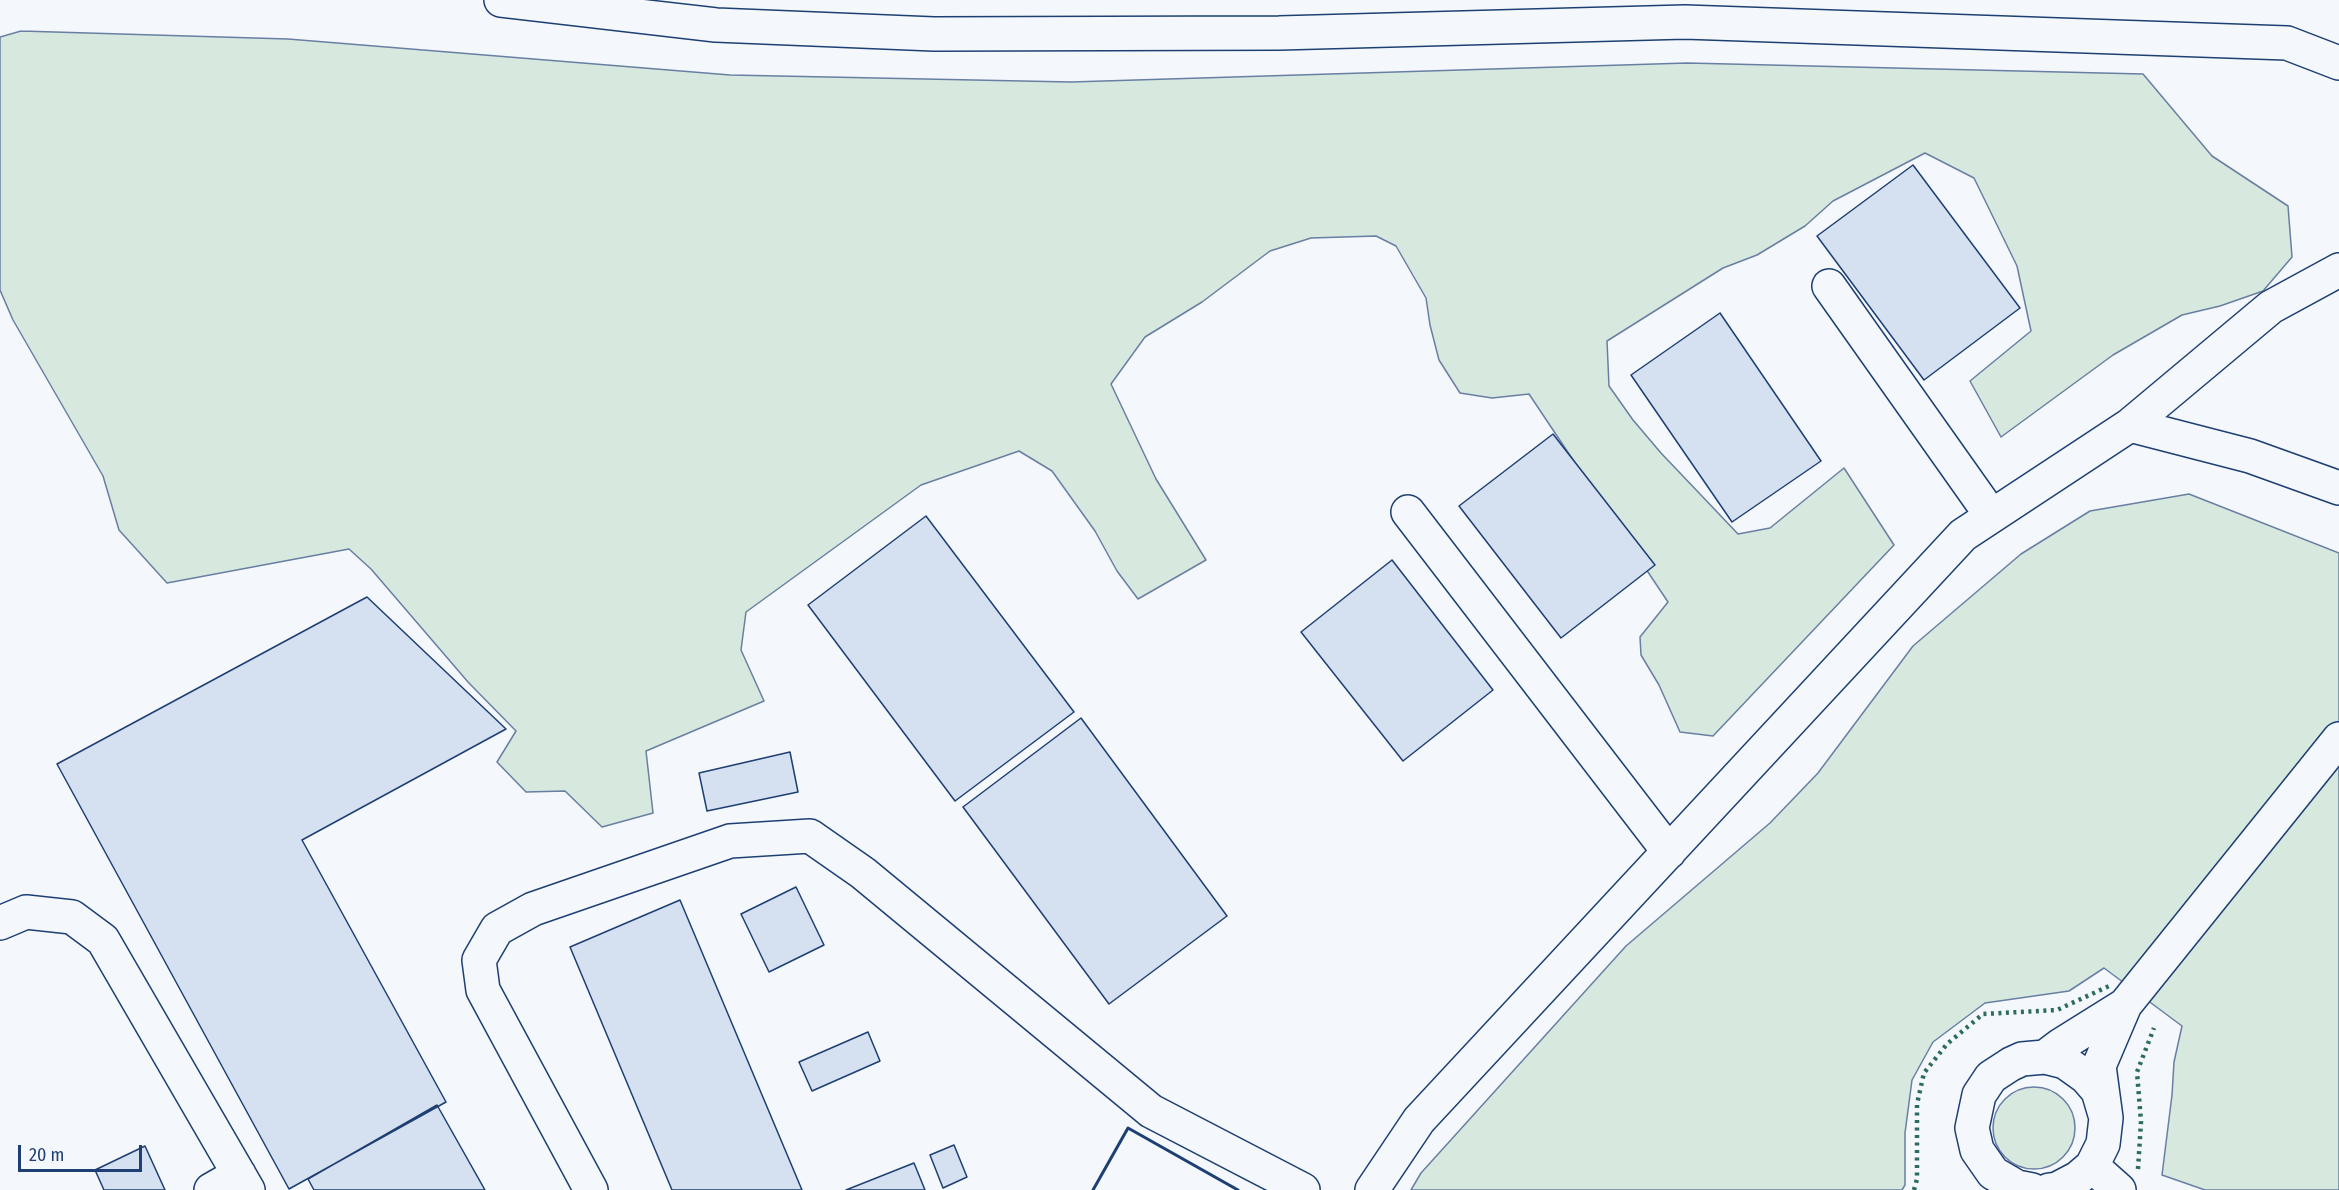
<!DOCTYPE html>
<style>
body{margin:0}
#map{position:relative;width:2339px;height:1190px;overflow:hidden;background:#f4f7fb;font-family:"Fira Sans Condensed",sans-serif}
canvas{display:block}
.scale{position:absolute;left:18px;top:1145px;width:124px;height:27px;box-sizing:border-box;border:3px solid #1d3f73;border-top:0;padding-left:8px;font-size:18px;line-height:21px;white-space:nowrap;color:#1d3f73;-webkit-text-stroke:4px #f4f7fb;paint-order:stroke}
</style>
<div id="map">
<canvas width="2339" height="1190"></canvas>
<div class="scale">20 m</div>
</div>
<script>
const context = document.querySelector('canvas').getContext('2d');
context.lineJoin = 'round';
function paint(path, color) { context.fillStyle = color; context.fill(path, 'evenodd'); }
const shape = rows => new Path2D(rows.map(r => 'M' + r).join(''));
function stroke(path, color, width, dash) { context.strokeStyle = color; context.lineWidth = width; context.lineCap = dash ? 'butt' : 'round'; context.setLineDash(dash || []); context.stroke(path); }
const green = shape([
 [21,31,288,39,730,75,1071,82,1687,63,2143,74,2212,156,2288,206,2292,257,2263,291,2220,306,2182,315,2113,355,2001,437,1970,381,2031,331,2017,266,1974,178,1925,153,1833,201,1805,226,1757,255,1723,268,1607,341,1609,386,1633,420,1661,453,1738,534,1770,528,1844,468,1894,545,1713,736,1680,732,1659,685,1641,655,1640,637,1668,602,1529,394,1492,398,1460,393,1439,360,1430,325,1426,298,1396,246,1376,236,1311,238,1270,251,1202,302,1145,337,1111,384,1156,479,1206,560,1138,599,1117,571,1095,531,1052,471,1019,451,921,485,746,612,741,650,764,701,646,751,653,813,602,827,565,791,526,792,497,762,516,731,468,682,371,569,349,549,167,583,119,530,103,476,13,320,0,290,0,37,21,31],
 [2189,494,2339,553,2339,1190,2205,1190,2162,1175,2172,1095,2174,1062,2182,1026,2104,968,2069,991,1985,1003,1933,1042,1912,1080,1905,1133,1905,1185,1902,1190,1411,1190,1421,1173,1626,946,1770,823,1818,773,1913,646,2021,554,2090,511,2189,494],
 '1993 1128a41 41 0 1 1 82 0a41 41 0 1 1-82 0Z'
]);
const building = shape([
 [1913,165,2020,308,1924,380,1817,236,1913,165],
 [1720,313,1821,461,1732,522,1631,375,1720,313],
 [1553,434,1655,565,1561,638,1459,506,1553,434],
 [926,516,1074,712,955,801,808,605,926,516],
 [1392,560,1493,690,1403,761,1301,632,1392,560],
 [367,597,506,729,302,840,446,1102,289,1189,57,764,367,597],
 [1081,718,1227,916,1109,1004,963,807,1081,718],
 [790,752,798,792,707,811,699,773,790,752],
 [796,887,824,945,769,972,741,914,796,887],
 [680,900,802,1190,672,1190,570,947,680,900],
 [868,1032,880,1061,812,1091,799,1062,868,1032],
 [437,1105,485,1190,314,1190,308,1179,437,1105],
 [954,1145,967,1177,943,1188,930,1155,954,1145],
 [145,1146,165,1190,104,1190,95,1170,145,1146],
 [914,1163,925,1190,846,1190,914,1163]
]);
const minor = shape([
 [501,0,716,25,934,34,1279,33,1685,22,2287,43,2339,63],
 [1829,286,1991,515],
 [2130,425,2250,456,2339,488],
 [1408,512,1669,852],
 [0,923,26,912,72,917,103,940,248,1190],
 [2045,1057,2061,1045,2125,1005],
 [2106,1118,2099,1066,2125,1005,2339,739],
 [2092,1166,2119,1190],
 [211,1190,239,1174],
 [591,1190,483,990,479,960,497,929,533,909,730,841,810,836,863,873,1151,1111,1303,1190],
 [1372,1190,1419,1120,1963,535,2130,425,2271,307,2339,270],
 [2032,1190,2017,1187,1993,1173,1977,1150,1972,1128,1979,1095,1991,1077,2011,1064,2022,1059,2045,1057,2065,1062,2086,1077,2098,1091,2106,1118,2103,1144,2092,1166,2078,1178,2057,1189,2049,1190]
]);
const hedge = shape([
 [2138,1169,2141,1122,2137,1072,2154,1028],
 [1914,1190,1917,1179,1917,1104,1924,1073,1947,1044,1983,1014,2057,1010,2109,986]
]);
const wall = shape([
 [1093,1190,1128,1128,1238,1190]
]);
paint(green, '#d7e8df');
stroke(green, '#687fa3', 1.5);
paint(building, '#d5e0f0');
stroke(building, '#1d3f73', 1.5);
stroke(minor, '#1d3f73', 36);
stroke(minor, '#f4f7fb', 33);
stroke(hedge, '#2c6c60', 4.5, [3, 4.5]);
stroke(wall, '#1d3f73', 3);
</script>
